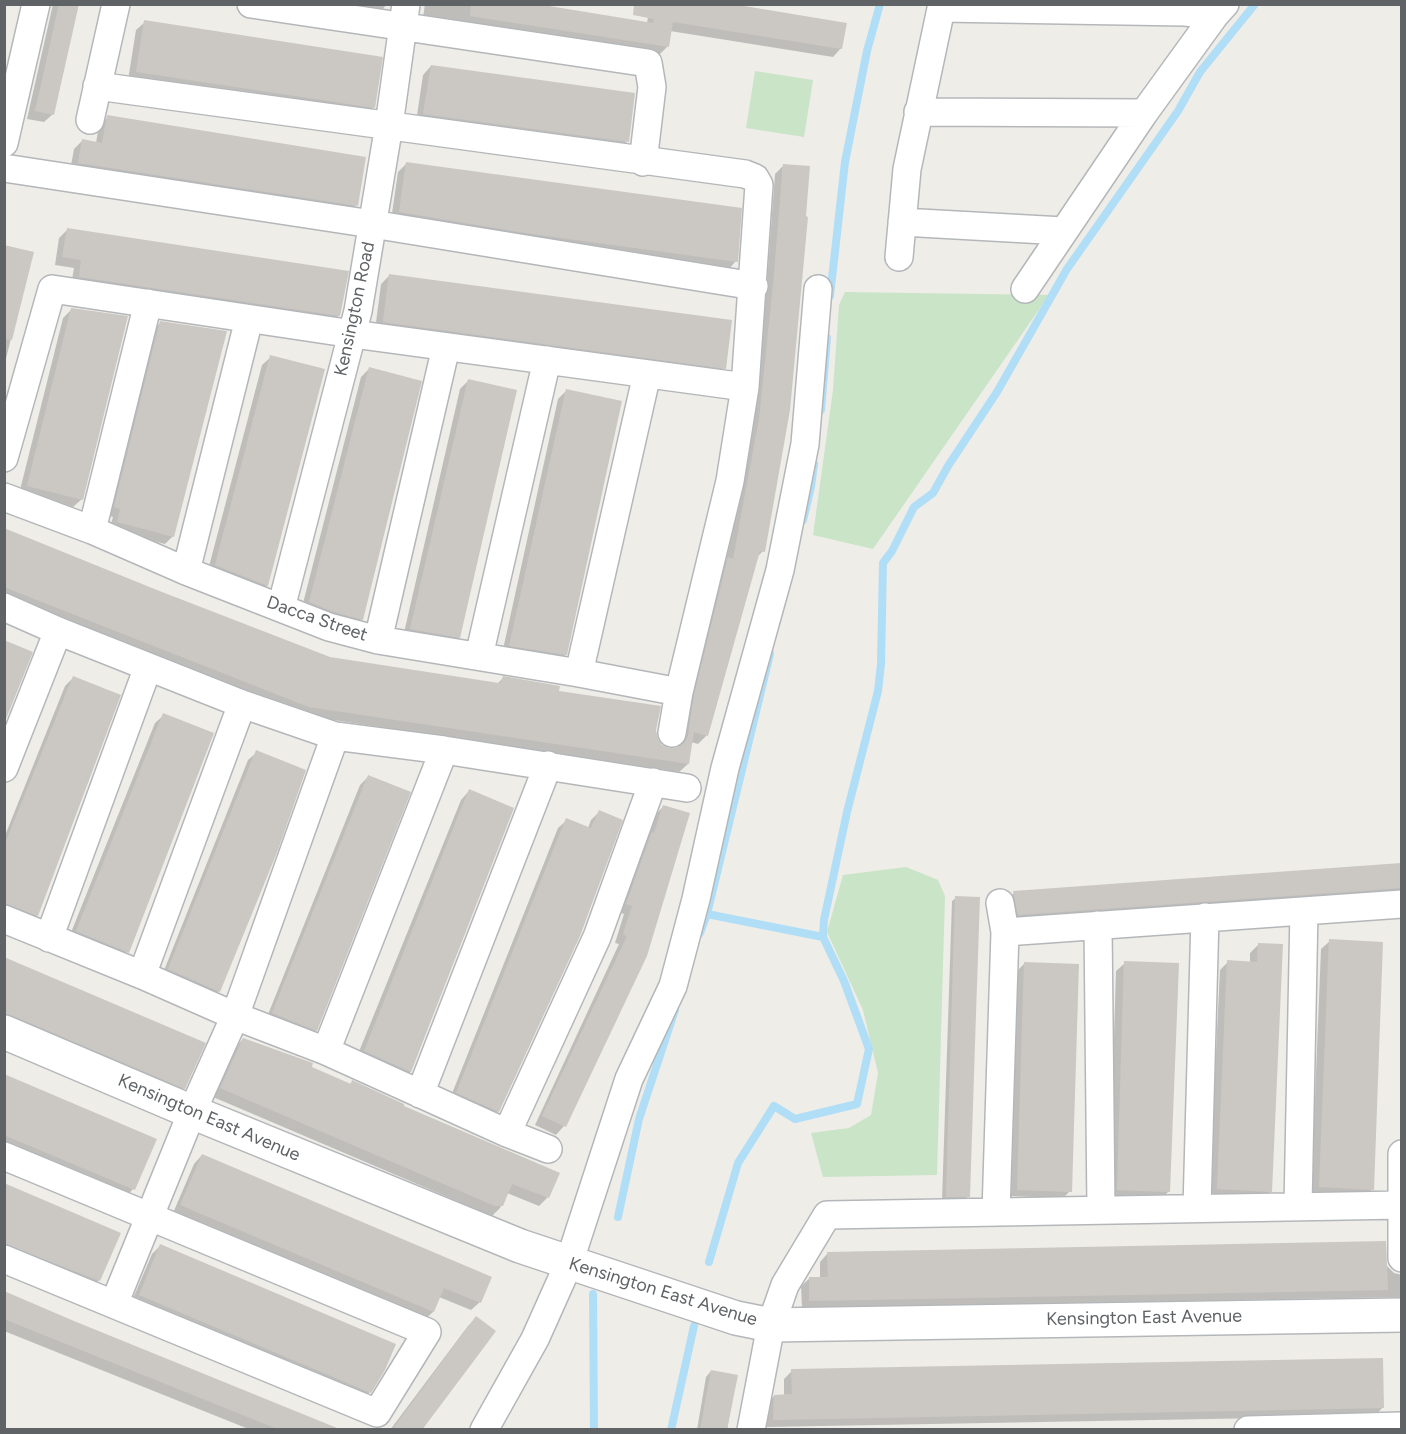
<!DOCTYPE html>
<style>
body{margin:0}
#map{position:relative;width:1406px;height:1434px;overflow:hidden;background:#efede8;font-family:Figtree,sans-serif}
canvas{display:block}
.frame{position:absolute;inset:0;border:6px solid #5f6366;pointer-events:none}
</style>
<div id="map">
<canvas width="1406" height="1434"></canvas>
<div class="frame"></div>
</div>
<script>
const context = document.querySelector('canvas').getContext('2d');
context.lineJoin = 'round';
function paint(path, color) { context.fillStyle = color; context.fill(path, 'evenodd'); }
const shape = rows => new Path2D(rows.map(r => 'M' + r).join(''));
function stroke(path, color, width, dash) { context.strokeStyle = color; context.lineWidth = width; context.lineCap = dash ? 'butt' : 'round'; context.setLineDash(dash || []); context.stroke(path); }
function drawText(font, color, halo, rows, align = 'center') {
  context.font = font + ' Figtree,sans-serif'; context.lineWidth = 5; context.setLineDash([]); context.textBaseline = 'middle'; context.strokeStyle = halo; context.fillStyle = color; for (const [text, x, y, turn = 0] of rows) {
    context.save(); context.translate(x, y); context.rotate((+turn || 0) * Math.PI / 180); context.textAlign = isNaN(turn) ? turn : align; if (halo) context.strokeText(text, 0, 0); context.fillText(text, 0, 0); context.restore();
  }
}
const green = shape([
 [755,71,813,80,804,137,746,128],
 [845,292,1049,295,873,549,813,535,833,390,839,305],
 [906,867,938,880,945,896,937,1175,823,1177,811,1133,849,1128,871,1115,878,1073,863,1010,827,932,843,875]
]);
const shadow = shape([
 [53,4,77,4,53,114,44,122,27,119],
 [322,4,387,4,379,13],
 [425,4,526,4,647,23,650,4,841,48,833,57,670,31,668,46,660,54,423,18],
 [145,22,374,107,366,116,128,80,136,30],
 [431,66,627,142,619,150,416,122,423,75],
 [108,117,356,205,348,214,70,171,74,149,82,141,96,143,99,125],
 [406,164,736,261,728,270,391,220,398,172],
 [783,166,763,551,757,557,707,735,698,744,691,742,688,764,679,772,300,715,4,598,4,529,157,592,330,658,497,684,503,678,557,692,655,730,656,740,661,747,669,750,678,749,687,705,720,567,726,561,751,428,766,295,775,174],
 [68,229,339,315,331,324,71,285,74,268,55,265,59,238],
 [4,246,32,253,4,367],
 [390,275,724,368,716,376,375,330,381,284],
 [72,309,82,499,73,507,19,494,63,318],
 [160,323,173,536,165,544,109,530,113,517,106,515,152,331],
 [271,357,267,586,259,594,207,574,262,365],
 [369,369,362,619,353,627,301,611,361,377],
 [468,381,459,637,451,645,403,637,460,389],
 [566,391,566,654,557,663,502,654,558,399],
 [73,678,37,915,28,923,4,914,4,838,65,686],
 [164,715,127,952,119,960,68,940,155,723],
 [257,752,219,991,211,1000,161,978,248,760],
 [368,777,316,1030,307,1038,265,1022,360,785],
 [469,791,410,1072,402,1080,356,1059,461,800],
 [663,807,688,814,564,1126,556,1135,535,1125,619,944,615,943,624,914,618,912,655,815],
 [599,812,498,1111,490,1120,449,1101,558,828,567,820,588,828,591,820],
 [1402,865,1402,895,1013,920,1008,899,1014,893],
 [956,898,968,1196,965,1200,942,1200,952,901],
 [1330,941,1372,1189,1364,1198,1311,1195,1321,949],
 [1259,944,1271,1191,1262,1199,1209,1197,1220,970,1228,962,1250,963,1250,953],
 [4,960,184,1088,176,1096,4,1023],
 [1025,963,1070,1191,1063,1198,1011,1196,1018,970],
 [1125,963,1169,1191,1160,1200,1109,1198,1116,971],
 [243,1039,349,1085,352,1082,402,1107,558,1174,547,1198,539,1206,507,1193,500,1208,492,1216,213,1097,235,1048],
 [4,1076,155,1140,133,1189,125,1198,4,1146],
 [202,1155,480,1302,471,1310,439,1297,433,1312,424,1320,173,1213,194,1164],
 [4,1185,119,1234,98,1281,90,1289,4,1253],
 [161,1245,370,1392,361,1401,131,1303,152,1254],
 [828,1253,1387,1266,1394,1273,1402,1275,1402,1297,802,1308,801,1286,810,1278,820,1278,820,1262],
 [4,1294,340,1430,251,1430,4,1331],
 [476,1318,420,1430,390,1430,468,1326],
 [711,1371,736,1376,727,1430,697,1430,706,1377],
 [792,1371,1383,1407,1375,1416,766,1427,766,1404,774,1396,784,1396,784,1379]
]);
const stream = shape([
 [830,296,845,162,867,51,880,4],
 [821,410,827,338],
 [803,520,811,487,814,464],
 [707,914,770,654],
 [700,933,707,914,823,937],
 [618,1217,639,1119,675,1010],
 [709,1262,738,1163,774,1106,795,1119,857,1104,869,1049,844,981,823,937,824,920,847,812,878,691,881,664,883,563,892,551,914,507,933,493,948,466,997,392,1067,269,1178,111,1200,72,1255,4],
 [593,1294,594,1430],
 [671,1430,694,1326]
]);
const building = shape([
 [59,4,79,4,54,115,35,111],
 [471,4,537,4,653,23,654,19,633,15,634,4,732,4,847,23,842,49,673,22,669,47,470,16],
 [144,20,383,57,375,108,136,72],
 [431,65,635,93,629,142,423,114],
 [107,115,366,157,358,206,78,163,82,139,102,143],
 [406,162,742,208,738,262,532,234,399,212],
 [783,164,810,166,806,216,808,217,790,410,765,552,760,551,708,736,694,732,689,764,309,707,4,587,4,528,157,590,330,657,499,683,501,682,503,676,560,686,559,691,661,706,656,730,658,739,662,745,669,748,678,747,684,743,688,736,694,695,728,557,733,559,759,419,773,285],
 [67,228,349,271,340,316,79,277,81,260,62,257],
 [4,245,34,252,12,340,4,339],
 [389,274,732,320,726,369,383,322],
 [71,308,128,316,83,500,27,486],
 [160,321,227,331,174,537,117,522,120,509,114,507],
 [270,355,325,369,268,586,215,565],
 [369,367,422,381,363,620,334,612,309,602],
 [468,379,517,390,460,638,410,629],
 [566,389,622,401,567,655,509,646],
 [4,640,33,652,4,724],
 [73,676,121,695,38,916,4,904,4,846],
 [163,713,214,733,129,953,76,931],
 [256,750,306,770,278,850,220,992,168,969],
 [368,775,411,792,317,1031,272,1013],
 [469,789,514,808,411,1072,364,1051],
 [663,805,690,813,647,956,566,1127,542,1116,627,936,623,934,632,906,626,904,652,832,654,833],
 [599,810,623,820,580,936,499,1112,456,1093,566,818,591,828],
 [1401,863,1401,888,1018,915,1013,891],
 [955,896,980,897,976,1014,970,1197,946,1197],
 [1329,939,1383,942,1374,1190,1319,1187],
 [1258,943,1283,944,1272,1192,1217,1189,1227,960,1257,962],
 [4,957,206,1043,185,1089,11,1015,4,1014],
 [1124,961,1179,963,1170,1192,1117,1190],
 [1024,962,1079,964,1072,1192,1017,1190],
 [243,1038,313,1063,312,1067,351,1084,352,1080,404,1104,404,1106,560,1173,549,1198,512,1184,503,1206,495,1206,220,1088],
 [4,1074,157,1139,135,1190,4,1135],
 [202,1154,492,1277,481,1303,444,1288,434,1312,180,1205],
 [4,1183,121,1233,100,1281,4,1244],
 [1386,1241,1388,1290,809,1301,809,1277,828,1277,827,1252],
 [160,1244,396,1344,385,1370,371,1393,139,1295],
 [4,1291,74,1321,342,1430,280,1430,4,1319],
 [476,1316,496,1331,485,1346,422,1430,392,1430],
 [1383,1358,1384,1408,773,1420,774,1395,792,1394,791,1369],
 [711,1370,738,1375,727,1430,700,1430]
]);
const minor = shape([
 [251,4,648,63,652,87,643,162],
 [941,8,1185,12,1215,15],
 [97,86,745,174,755,178,759,185,745,387,730,481,679,692,672,733],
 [918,112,1144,113],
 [90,120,116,4],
 [4,143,36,4],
 [4,168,372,224,754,286],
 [902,222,1063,231],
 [899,257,907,169,942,4],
 [1025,289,1144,113,1215,15,1225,4],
 [4,458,52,289,353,334,745,387],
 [4,497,92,530,186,571,329,627,378,640,579,673,679,692],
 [92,530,148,303],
 [186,571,249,319],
 [4,607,58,631,242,704,335,736,444,750,687,788],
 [281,608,358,311,389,125,406,4],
 [378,640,446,347],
 [479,656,547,360],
 [579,673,647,374],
 [4,768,58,631],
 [4,919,142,975,235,1016,326,1051,507,1133,548,1149],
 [1098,925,1101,1210],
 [1005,932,1402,904],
 [49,938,148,667],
 [142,975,242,704],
 [326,1051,444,750],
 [420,1094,548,765],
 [507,1133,597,937,653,782],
 [1402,1154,1402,1258],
 [4,1156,427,1332,377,1413,4,1259],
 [1298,1206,1304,911],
 [1197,1208,1205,917],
 [996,1212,1005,932,1000,903],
 [114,1304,192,1112,235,1016,335,736],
 [484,1430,535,1339,569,1263,629,1079,673,986,696,899,725,768,780,570,805,444,818,289],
 [751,1430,771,1325,785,1285,827,1215,1402,1205],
 [1248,1430,1402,1426]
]);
const tertiary = shape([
 [4,1032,192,1112,520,1246,736,1318,771,1325,1402,1315]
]);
const streetNames = [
 ["Kensington Road",355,309,-78],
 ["Dacca Street",317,619,19],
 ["Kensington East Avenue",209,1118,23],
 ["Kensington East Avenue",663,1292,17],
 ["Kensington East Avenue",1144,1318,-1]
];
paint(green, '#c9e4c7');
paint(shadow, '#0003');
stroke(stream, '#b0def7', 8);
paint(building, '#cbc8c4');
stroke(minor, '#b4b7ba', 30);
stroke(tertiary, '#b4b7ba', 36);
stroke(minor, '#fff', 27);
stroke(tertiary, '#fff', 33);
drawText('18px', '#5f6366', '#fff', streetNames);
</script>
